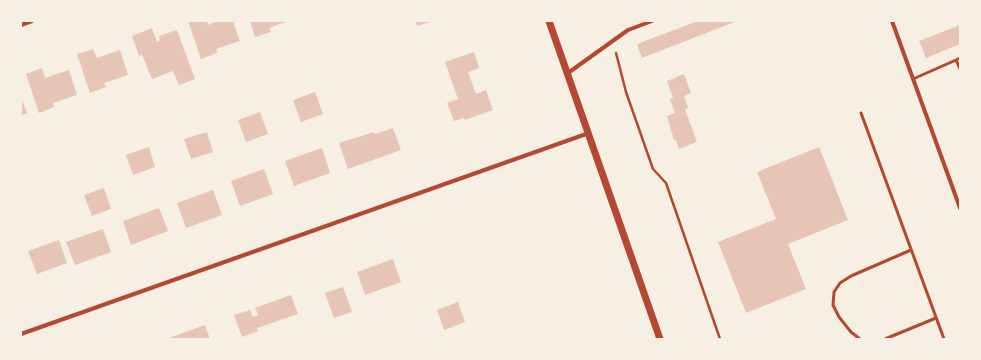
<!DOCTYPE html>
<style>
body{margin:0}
#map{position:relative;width:981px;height:360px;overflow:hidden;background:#f6efe4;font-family:"Titillium Web",sans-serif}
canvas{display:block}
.frame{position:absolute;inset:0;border:22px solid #f6efe4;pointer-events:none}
</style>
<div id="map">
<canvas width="981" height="360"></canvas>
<div class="frame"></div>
</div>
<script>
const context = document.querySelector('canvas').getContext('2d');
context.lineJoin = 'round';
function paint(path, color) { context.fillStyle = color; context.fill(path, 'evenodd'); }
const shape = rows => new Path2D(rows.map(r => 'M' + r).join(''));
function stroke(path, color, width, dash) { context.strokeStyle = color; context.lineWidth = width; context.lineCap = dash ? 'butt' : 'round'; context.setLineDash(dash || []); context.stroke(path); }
const building = shape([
 [188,21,207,21,208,25,219,21,233,21,240,41,216,49,217,53,201,59],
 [250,21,288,21,269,28,271,32,255,37],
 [415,21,432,21,417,26],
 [698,21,737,21,642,58,637,44],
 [960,25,960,44,926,58,919,41],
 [152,28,157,42,160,40,159,36,177,30,195,79,179,85,173,71,152,79,142,55,139,56,132,36],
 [93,49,97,58,120,50,128,75,104,83,106,87,90,93,77,54],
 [474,52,479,68,468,72,476,94,486,90,493,110,465,120,464,118,454,121,447,103,458,99,445,62],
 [42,68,45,78,69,70,77,95,53,103,54,107,39,113,26,74],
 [684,74,691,93,684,96,688,108,685,109,697,142,679,149,676,140,674,140,667,116,675,113,670,99,673,98,667,81],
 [315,92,323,114,301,122,293,100],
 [21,97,27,113,21,115],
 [260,112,268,134,246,142,238,120],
 [393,128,401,150,348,169,339,143,374,132,375,134],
 [207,132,213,152,191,159,184,139],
 [149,147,155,167,133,175,126,155],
 [819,147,848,220,788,244,806,289,746,313,718,242,776,219,757,172],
 [322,148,330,173,294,186,285,161],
 [264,169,273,194,240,206,231,181],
 [104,188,111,209,92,216,84,195],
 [213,190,222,215,186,228,177,203],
 [159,208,168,231,131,245,123,221],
 [103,229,111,252,75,265,66,242],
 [59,240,67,263,37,274,28,251],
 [393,259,401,282,365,295,357,272],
 [343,287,352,312,334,318,325,293],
 [291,295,298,314,257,328,258,331,242,337,234,315,250,310,253,317,258,315,255,308],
 [458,302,465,322,444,330,437,310],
 [205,325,210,339,166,339]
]);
const path = shape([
 [616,53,626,92,653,169,666,183,720,339]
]);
const service = shape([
 [960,58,956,60,960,69],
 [913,79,956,60],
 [861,113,944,339],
 [860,339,851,332,839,317,833,305,834,292,840,283,851,276,911,250],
 [885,339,936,318]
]);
const minor = shape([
 [892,21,960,208],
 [21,25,32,21],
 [568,73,628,30,652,21],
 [21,334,589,133]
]);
const tertiary = shape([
 [549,21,660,339]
]);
paint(building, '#e6c5b7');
stroke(path, '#b5482f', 2.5);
stroke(service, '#b5482f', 3);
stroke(minor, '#b5482f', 4);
stroke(tertiary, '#b5482f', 7);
</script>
